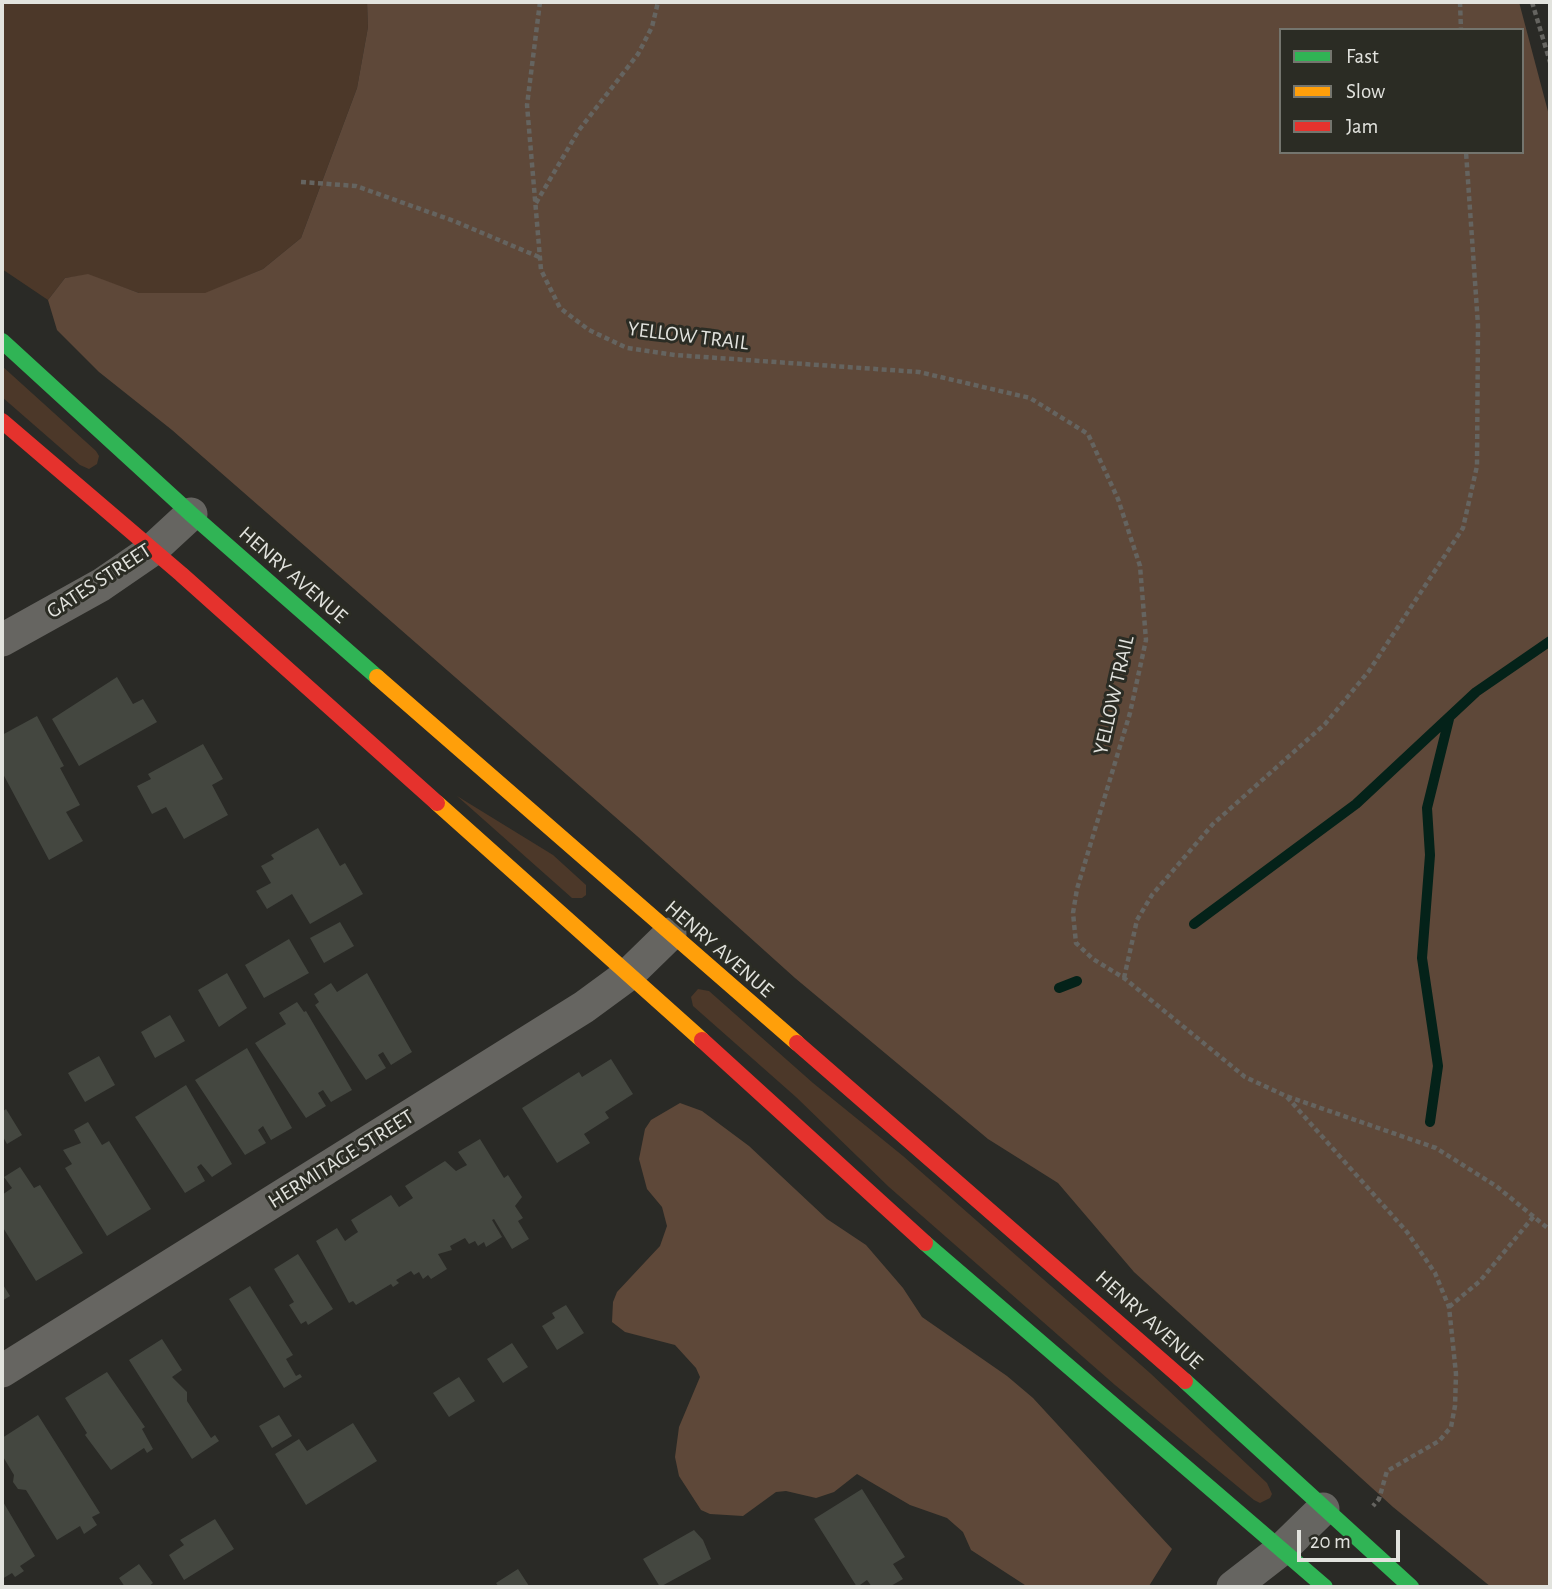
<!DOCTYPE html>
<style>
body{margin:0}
#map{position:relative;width:1552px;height:1589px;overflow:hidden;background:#2a2a26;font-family:"Alegreya Sans",sans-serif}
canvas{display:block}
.frame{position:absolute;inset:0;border:4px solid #e2e3de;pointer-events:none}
.legend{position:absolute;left:1279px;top:28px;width:245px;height:126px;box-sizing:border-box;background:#2b2c24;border:2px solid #74756e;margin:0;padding:9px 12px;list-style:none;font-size:21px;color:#e2e3de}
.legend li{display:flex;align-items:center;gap:14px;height:35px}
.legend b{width:35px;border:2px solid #74756e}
.scale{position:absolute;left:1297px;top:1530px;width:103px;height:32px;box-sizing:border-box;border:4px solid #e2e3de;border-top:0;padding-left:9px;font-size:21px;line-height:24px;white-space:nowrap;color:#e2e3de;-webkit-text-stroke:5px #2b2c24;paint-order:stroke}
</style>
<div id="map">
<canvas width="1552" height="1589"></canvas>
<div class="frame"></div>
<ul class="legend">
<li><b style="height:9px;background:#30b455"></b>Fast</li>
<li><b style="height:9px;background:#ff9f0a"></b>Slow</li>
<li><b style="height:9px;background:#e5322d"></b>Jam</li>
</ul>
<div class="scale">20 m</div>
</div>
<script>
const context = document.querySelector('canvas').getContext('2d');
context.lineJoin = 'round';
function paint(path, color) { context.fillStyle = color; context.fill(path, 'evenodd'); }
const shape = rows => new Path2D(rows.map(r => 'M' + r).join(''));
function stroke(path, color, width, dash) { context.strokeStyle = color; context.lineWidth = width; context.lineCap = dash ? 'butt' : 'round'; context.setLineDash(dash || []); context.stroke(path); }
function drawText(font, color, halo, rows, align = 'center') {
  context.font = font + ' "Alegreya Sans",sans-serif'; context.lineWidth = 6; context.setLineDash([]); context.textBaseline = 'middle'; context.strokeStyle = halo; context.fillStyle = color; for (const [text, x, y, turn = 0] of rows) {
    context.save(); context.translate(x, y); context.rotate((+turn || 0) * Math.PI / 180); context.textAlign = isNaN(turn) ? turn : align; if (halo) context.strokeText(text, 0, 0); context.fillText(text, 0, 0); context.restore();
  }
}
const green = shape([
 [2,2,367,2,368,27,357,88,301,238,263,269,205,294,139,293,88,275,65,278,48,300,2,269],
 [2,366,96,451,99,456,97,464,89,469,80,465,2,397],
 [457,796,553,855,586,885,586,895,582,898,572,898],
 [698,989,709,991,813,1083,903,1156,1150,1373,1267,1483,1272,1494,1270,1498,1260,1503,1254,1500,1115,1385,889,1187,796,1097,693,1006,691,997]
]);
const forest = shape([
 [367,2,1519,2,1550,119,1550,1587,1491,1587,1393,1507,1134,1272,1058,1183,988,1139,795,978,637,836,172,430,99,372,57,330,48,300,65,278,88,274,139,293,205,293,263,269,301,238,357,88,368,27],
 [1281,30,1522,30,1522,152,1281,152],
 [680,1103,702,1111,749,1146,827,1219,866,1245,903,1288,922,1317,1007,1376,1033,1398,1172,1549,1149,1586,1028,1587,971,1550,963,1532,947,1518,910,1505,857,1474,834,1492,816,1498,786,1491,776,1492,743,1516,710,1514,701,1510,679,1476,675,1457,679,1427,700,1377,696,1368,675,1345,625,1332,612,1322,613,1302,617,1292,660,1246,667,1226,662,1207,647,1189,639,1159,645,1129,651,1120]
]);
const stream = shape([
 [1194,924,1356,804,1476,692,1550,641],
 [1059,988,1077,981],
 [1430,1122,1438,1066,1422,958,1430,855,1427,808,1449,719]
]);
const building = shape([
 [117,677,133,704,143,699,157,722,79,766,52,719],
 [37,716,64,766,60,768,80,805,66,812,83,841,49,860,2,772,2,735],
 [203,744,223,779,212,785,228,815,184,839,166,807,152,814,137,786,151,779,148,774],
 [318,828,340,866,345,863,363,894,310,924,292,894,267,909,256,891,271,883,261,866,274,859,271,855],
 [340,922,354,946,324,963,310,938],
 [289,939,309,973,264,998,245,965],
 [227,973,247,1008,219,1027,198,990],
 [367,973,412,1052,391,1065,383,1052,378,1055,386,1068,366,1080,315,1005,319,1002,314,994,331,983,337,992],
 [297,1002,304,1012,306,1011,352,1090,331,1102,323,1090,318,1093,326,1106,306,1118,255,1043,286,1024,279,1013],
 [170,1015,185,1041,155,1058,141,1032],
 [247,1048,292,1128,271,1140,263,1126,258,1130,266,1143,245,1155,195,1080],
 [99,1056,115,1085,85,1102,68,1073],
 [611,1059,633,1094,605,1112,609,1118,584,1134,590,1143,557,1163,522,1108,579,1072,582,1077],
 [186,1085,232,1164,212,1177,201,1164,197,1167,205,1181,185,1193,135,1117],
 [6,1109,22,1135,7,1144,2,1135,2,1112],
 [88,1122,102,1145,109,1141,151,1209,107,1236,65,1168,72,1164,63,1150,81,1143,74,1130],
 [480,1139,504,1178,508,1175,522,1197,515,1206,523,1218,518,1221,529,1239,512,1249,494,1219,492,1220,502,1237,486,1247,484,1242,478,1246,475,1241,469,1244,465,1238,450,1246,452,1250,438,1254,447,1269,431,1279,428,1275,423,1279,419,1272,414,1275,411,1271,396,1280,399,1283,393,1287,391,1284,356,1305,353,1301,349,1303,316,1241,337,1228,345,1241,352,1236,358,1232,351,1220,391,1195,399,1207,413,1198,405,1186,445,1161,456,1171,467,1165,458,1152],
 [20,1167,34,1188,40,1185,83,1253,36,1281,2,1226,2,1195,12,1188,4,1177],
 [298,1254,333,1309,308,1325,306,1321,301,1324,289,1305,294,1302,274,1269],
 [2,1283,10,1296,2,1301],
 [250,1286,293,1355,286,1359,296,1376,300,1374,302,1377,284,1388,229,1299],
 [566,1305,584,1333,557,1350,542,1326,555,1318,552,1313],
 [162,1339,182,1370,172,1377,187,1392,187,1401,211,1438,215,1435,219,1441,192,1459,129,1360],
 [512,1343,528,1367,503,1383,487,1359],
 [107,1372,145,1427,142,1429,153,1449,147,1453,144,1448,111,1470,85,1435,87,1433,65,1398],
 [459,1377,475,1401,449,1417,433,1393],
 [38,1415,100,1513,92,1517,97,1525,84,1534,80,1526,57,1540,26,1490,18,1489,13,1482,14,1475,2,1455,2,1438],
 [279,1415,292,1436,272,1448,259,1426],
 [353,1423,377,1461,306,1505,275,1454,299,1439,307,1451],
 [862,1489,905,1557,893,1564,903,1579,889,1587,872,1587,867,1580,857,1587,814,1519],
 [2,1500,35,1556,20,1566,24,1571,15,1577,12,1573,2,1579],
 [215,1519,234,1549,184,1580,169,1555,184,1545,180,1540],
 [694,1530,703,1540,711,1559,660,1587,643,1559],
 [139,1564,153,1583,148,1587,125,1587,119,1578],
 [518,1569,529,1586,499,1587,496,1583]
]);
const path = shape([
 [540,2,527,105,541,270,560,308,589,330,627,348,675,355,919,372,1030,398,1088,434,1118,499,1140,566,1146,640,1130,713,1077,889,1073,913,1076,943,1093,959,1124,978,1245,1077,1286,1096,1436,1148,1496,1186,1550,1230],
 [1460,2,1461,30],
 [1532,2,1550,62],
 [301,182,356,186,454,221,539,257],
 [536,203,579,130,638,54,652,27,658,2],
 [1124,978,1137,920,1152,895,1213,824,1325,724,1369,671,1463,528,1477,466,1478,325,1466,152],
 [1287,1097,1407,1232,1435,1273,1449,1307,1456,1374,1455,1406,1451,1427,1439,1441,1387,1471,1379,1499,1373,1506],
 [1449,1307,1480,1281,1534,1216]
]);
const street = shape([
 [2,640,101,585,152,550,191,514],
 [2,1371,584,1007,629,974,670,934],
 [1233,1587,1282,1549,1323,1509]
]);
const fast = shape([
 [2,341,191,514,377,677],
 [925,1243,1325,1587],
 [1185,1381,1411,1587]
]);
const slow = shape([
 [377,677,797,1043],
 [437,803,702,1040]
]);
const jam = shape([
 [2,421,181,574,437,803],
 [702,1040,925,1243],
 [797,1043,1185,1381]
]);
const streetNames = [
 ["YELLOW TRAIL",688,336,7],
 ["HENRY AVENUE",293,575,41],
 ["GATES STREET",99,581,-33],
 ["YELLOW TRAIL",1114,695,-77],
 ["HENRY AVENUE",719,949,41],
 ["HERMITAGE STREET",341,1159,-32],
 ["HENRY AVENUE",1149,1320,42]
];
paint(green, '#4c3829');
paint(forest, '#5e4839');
stroke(stream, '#042219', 10);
paint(building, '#444740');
stroke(path, '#656460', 4.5, [5, 3.5]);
stroke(street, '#666561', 33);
stroke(fast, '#30b455', 16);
stroke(slow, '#ff9f0a', 16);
stroke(jam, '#e5322d', 16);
drawText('21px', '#e2e3de', '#2b2c24', streetNames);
</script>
